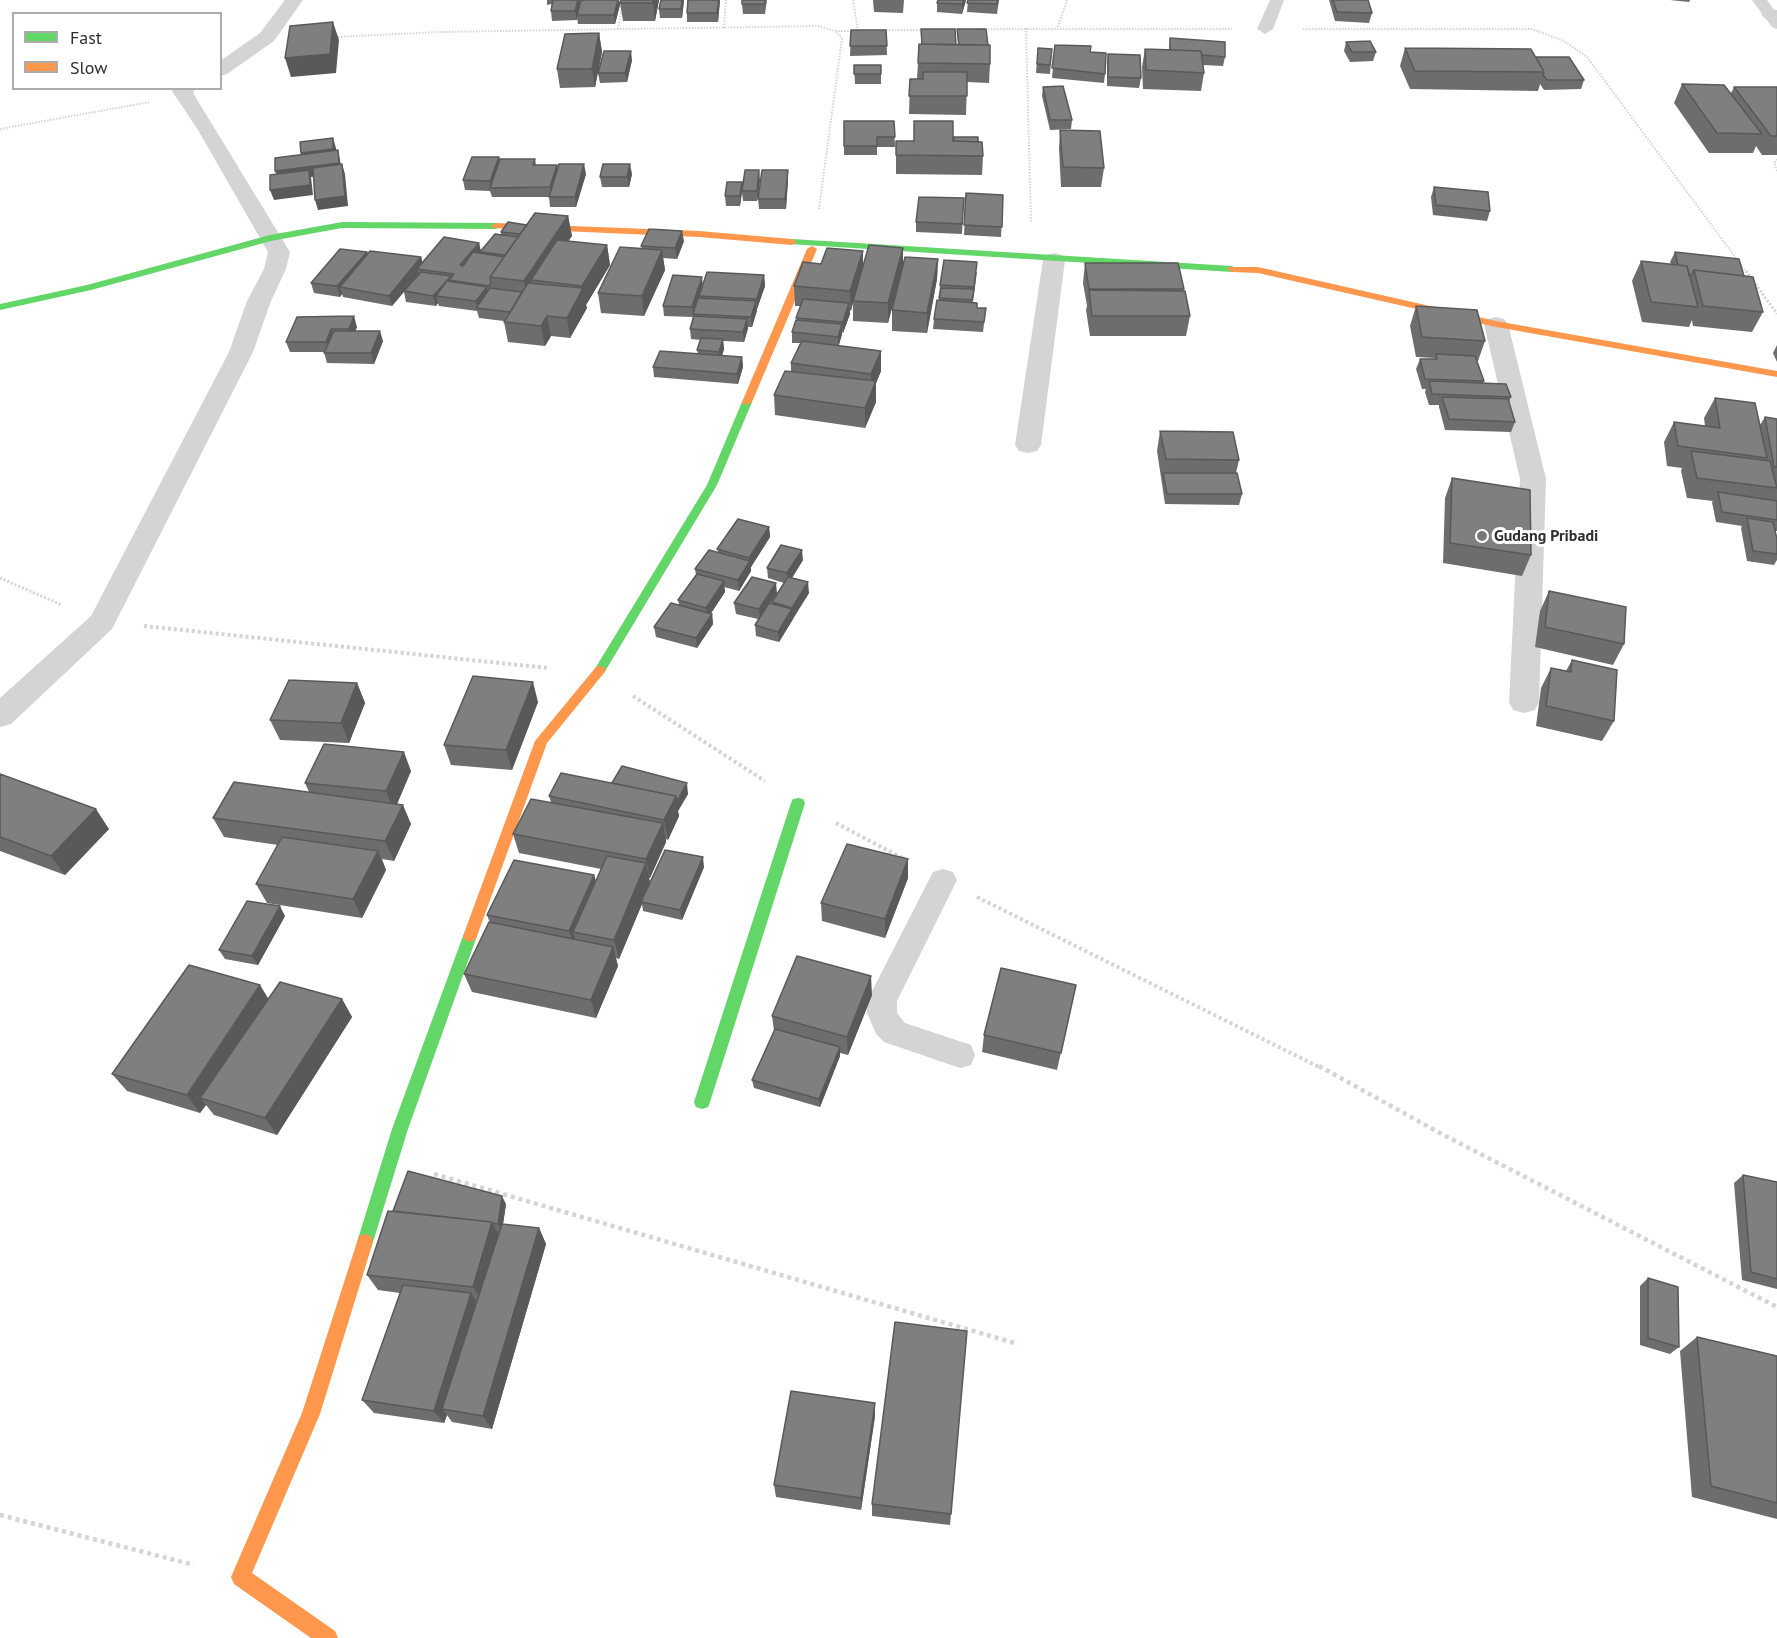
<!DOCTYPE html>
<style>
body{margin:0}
#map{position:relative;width:1777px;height:1638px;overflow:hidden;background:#fff;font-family:"PT Sans",sans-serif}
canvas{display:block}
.legend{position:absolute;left:12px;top:12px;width:210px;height:78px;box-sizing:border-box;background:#fff;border:2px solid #acacac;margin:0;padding:8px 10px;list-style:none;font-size:18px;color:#2f2f2f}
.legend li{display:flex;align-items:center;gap:12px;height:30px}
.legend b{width:30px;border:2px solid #acacac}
</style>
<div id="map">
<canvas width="1777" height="1638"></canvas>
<ul class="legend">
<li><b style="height:8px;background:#63d668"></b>Fast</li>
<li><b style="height:8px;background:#ff974d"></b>Slow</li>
</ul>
</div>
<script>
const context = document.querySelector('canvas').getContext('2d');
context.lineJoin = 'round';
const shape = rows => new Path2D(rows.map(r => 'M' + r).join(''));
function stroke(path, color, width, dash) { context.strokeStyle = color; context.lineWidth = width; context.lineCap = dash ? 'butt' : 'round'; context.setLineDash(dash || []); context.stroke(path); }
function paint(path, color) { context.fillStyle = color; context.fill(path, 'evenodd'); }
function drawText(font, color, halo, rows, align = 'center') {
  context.font = font + ' "PT Sans",sans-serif'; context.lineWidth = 6; context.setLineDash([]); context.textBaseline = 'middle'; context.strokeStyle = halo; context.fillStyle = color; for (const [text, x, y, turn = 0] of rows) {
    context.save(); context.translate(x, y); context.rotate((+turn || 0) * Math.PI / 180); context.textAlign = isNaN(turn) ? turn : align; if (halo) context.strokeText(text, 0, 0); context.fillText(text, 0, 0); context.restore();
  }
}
const pathFar3 = shape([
 [853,0,858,31],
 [1058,27,1067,0],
 [724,28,726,0],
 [1026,28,1031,222],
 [618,29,623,0],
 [979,29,1232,29],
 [1303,29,1532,29,1564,41,1587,57,1747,273],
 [883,30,926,30],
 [335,37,438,32,818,26,835,31,854,31],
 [0,129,150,102],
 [1777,159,1774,163,1777,171],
 [819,209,842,38,836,32]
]);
const pathFar2 = shape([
 [1746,271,1777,314],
 [0,578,62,605]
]);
const pathFar1 = shape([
 [144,626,548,668],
 [633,696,765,781],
 [836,823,904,859],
 [977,897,1321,1068]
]);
const path = shape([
 [1319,1066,1438,1132,1777,1307],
 [434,1174,1018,1344],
 [0,1515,194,1565]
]);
const lane = shape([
 [1270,0,1284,0,1273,29,1265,34,1257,29,1270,0],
 [1752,0,1767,0,1777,14,1777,29,1772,27,1752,0],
 [943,869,953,872,957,880,897,1001,897,1013,905,1023,971,1045,975,1055,971,1065,960,1068,884,1042,876,1034,867,1013,867,1001,933,872,943,869]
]);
const street = shape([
 [285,0,303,0,274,41,227,74,220,76,220,61,260,33,285,0],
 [1770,9,1777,10,1777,20,1764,18,1761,14,1770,9],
 [174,88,196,88,193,93,290,252,286,269,271,301,253,352,112,629,11,724,0,727,0,698,91,616,229,352,247,301,264,269,268,252,198,130,172,91,174,88],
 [1054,253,1062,255,1065,260,1041,445,1037,451,1028,453,1019,451,1015,445,1043,260,1046,255,1054,253],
 [1496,317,1504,319,1508,324,1546,479,1539,702,1535,710,1524,713,1513,710,1509,702,1520,479,1484,324,1488,319,1496,317]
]);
const fast = shape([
 [342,222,496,223,501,226,496,229,342,228,271,241,91,290,0,310,0,304,87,285,270,235,342,222],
 [792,239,1232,266,1237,269,1232,272,789,244,787,242,792,239],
 [747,399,752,402,717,485,604,673,596,673,594,670,596,667,707,485,742,402,747,399],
 [798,798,803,799,805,803,710,1102,708,1107,702,1109,696,1107,694,1102,791,803,793,799,798,798],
 [470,930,475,932,477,936,408,1129,373,1242,371,1248,365,1250,359,1248,357,1242,392,1129,463,936,465,932,470,930]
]);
const slow = shape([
 [496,223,699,231,792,239,797,242,792,245,699,237,493,228,491,226,496,223],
 [812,246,817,249,752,402,747,405,743,404,742,402,807,249,812,246],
 [1229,267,1258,267,1496,321,1777,371,1777,377,1496,327,1258,273,1232,272,1227,269,1229,267],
 [600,666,604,667,606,670,604,673,547,743,477,936,475,940,470,942,465,940,463,936,535,741,596,667,600,666],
 [365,1234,371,1236,373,1242,320,1414,252,1573,335,1631,338,1638,311,1638,234,1584,231,1577,302,1413,357,1242,359,1236,365,1234]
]);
const wall = shape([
 [547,0,619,0,620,5,615,24,578,24,577,18,577,20,552,21,551,11,552,4,547,5],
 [621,0,659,0,655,21,623,21,620,3],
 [661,0,684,0,682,18,660,18,659,9],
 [688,0,720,0,718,22,687,22,687,13],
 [767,0,765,14,743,14,742,4],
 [873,0,904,0,903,13,874,12],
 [966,0,962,14,937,12,937,3],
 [968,0,999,0,997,14,967,12],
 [1329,0,1368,0,1372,13,1369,23,1335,21],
 [1670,0,1690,0,1689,2],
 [921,29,958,45,957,29,990,64,989,83,967,82,966,115,909,114,910,79,917,79,918,63,921,44],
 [851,30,886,30,887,55,850,56],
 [599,33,602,52,595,87,560,88,557,69],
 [1170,38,1225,57,1223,66,1203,65,1204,73,1201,91,1143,89,1142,67,1145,49,1169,50],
 [1346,42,1376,52,1373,61,1350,62,1344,51],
 [1055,45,1090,52,1105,74,1104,83,1052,78],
 [1038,48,1052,49,1050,74,1036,73],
 [1405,48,1536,57,1584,80,1581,89,1544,90,1540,84,1538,91,1410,89,1400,66],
 [1108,54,1141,78,1139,88,1107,86,1107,63],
 [632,60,627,82,600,83,598,73],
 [854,65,881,74,881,84,855,84],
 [1682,84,1731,93,1734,87,1777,87,1777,155,1762,155,1756,146,1753,153,1709,153,1674,103],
 [1043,87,1072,120,1071,129,1050,130,1042,96],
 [894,121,895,147,877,147,877,155,844,155,844,146],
 [1060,130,1104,168,1101,187,1061,187,1059,149],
 [896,141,978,142,983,156,982,175,896,174],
 [499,157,500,161,535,159,536,165,586,174,576,207,550,207,549,197,492,197,490,191,465,190,463,180],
 [632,174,629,187,602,187,600,177],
 [760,180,757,201,743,201,742,192,740,206,726,206,725,196,742,182,742,190],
 [788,180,786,209,759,209,758,199],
 [1434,187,1490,211,1487,221,1433,215,1431,197],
 [966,193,1003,195,1001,237,964,235],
 [964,198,962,234,916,232,916,222],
 [568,216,572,236,568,241,607,245,610,265,586,305,587,308,570,338,551,336,545,346,508,342,504,322,504,321,479,318,477,311,439,306,438,303,436,306,406,302,404,292,392,306,343,297,342,294,340,297,314,293,311,283,367,255,421,257,422,263,479,243,481,251,501,234,501,232,527,225],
 [684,241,677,259,663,258,665,270,644,316,601,313,598,293,642,249,641,246],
 [903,248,903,266,938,259,937,279,927,333,892,331,892,310,899,280,888,323,853,321,853,303,851,311,850,310,850,314,843,333,842,332,839,345,881,371,876,383,876,402,865,428,775,415,774,395,791,372,791,363,800,343,792,343,792,332,801,306,795,306,794,286,821,264,863,251,863,265],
 [1675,252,1744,276,1763,312,1752,332,1693,326,1692,320,1689,327,1642,322,1632,281,1641,261,1671,264,1670,262],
 [1085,263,1184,289,1183,291,1190,316,1186,336,1090,336,1086,310,1087,306,1083,283],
 [977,272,973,302,977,308,986,308,983,332,933,329,934,319,939,301,940,285],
 [764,275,765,286,757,309,752,327,748,327,744,342,723,341,724,349,722,356,742,357,743,367,738,384,654,377,653,367,698,354,697,350,701,340,691,339,690,329,693,316,693,317,664,316,663,306,702,285],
 [1416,306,1485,341,1478,361,1477,361,1484,381,1483,383,1511,397,1509,402,1515,422,1511,432,1445,430,1439,407,1439,405,1429,405,1425,392,1426,389,1422,389,1416,369,1420,359,1434,359,1435,358,1416,357,1410,326],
 [297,317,357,327,355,331,383,341,374,364,327,363,324,352,290,352,286,342],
 [1777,345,1777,362,1773,353],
 [1715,398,1760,425,1765,417,1777,419,1777,531,1775,531,1777,539,1777,560,1774,565,1747,561,1741,528,1742,526,1716,522,1712,502,1713,501,1687,498,1681,471,1682,468,1667,466,1664,442,1674,422,1705,426,1704,418],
 [1160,431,1239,460,1236,473,1242,494,1239,505,1165,504,1157,451],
 [1452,478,1531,555,1522,576,1443,563,1445,498],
 [769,527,770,537,751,567,751,571,739,591,724,587,725,592,711,613,712,614,713,624,697,648,656,637,654,627,679,605,678,600,696,575,695,569,718,552,717,549],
 [803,560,792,578,809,593,779,642,756,636,755,625,758,619,736,614,734,603,777,593,770,603,772,604,772,602,784,583,768,578,767,568],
 [1549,591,1624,644,1613,665,1535,647,1540,611],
 [1572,660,1614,721,1602,741,1536,726,1541,688,1551,668,1566,671],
 [357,683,365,703,349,743,280,740,270,720],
 [538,702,512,770,451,765,444,745],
 [411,771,397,804,411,824,394,861,382,859,386,870,362,918,267,903,256,884,278,845,224,837,213,818,309,792,305,783],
 [0,774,109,829,65,875,0,851],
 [612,783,688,794,678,811,679,816,668,840,666,839,666,842,650,878,649,878,650,882,704,867,682,920,643,911,642,904,619,959,616,958,618,966,596,1018,472,992,464,974,490,923,487,915,594,875,596,881,601,869,519,853,513,834,551,802,549,796],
 [908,878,885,938,822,921,821,903],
 [285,916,258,965,225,959,219,950],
 [1076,985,1057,1070,982,1052,984,1035],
 [872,995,848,1055,840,1053,840,1056,820,1107,754,1088,752,1080,774,1031,772,1016],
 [268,998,342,999,352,1017,277,1135,214,1115,206,1105,200,1113,127,1091,112,1074],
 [1743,1175,1777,1182,1777,1289,1742,1280,1734,1183],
 [506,1204,503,1224,539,1228,546,1244,492,1429,452,1422,447,1415,444,1423,374,1413,362,1400,400,1293,378,1290,367,1275,393,1212],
 [1648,1278,1679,1347,1670,1354,1640,1345,1640,1286],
 [1697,1337,1777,1356,1777,1519,1692,1497,1680,1351],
 [875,1416,861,1510,776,1497,774,1485],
 [872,1504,951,1514,950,1525,872,1516]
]);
const shadedWall = shape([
 [578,0,579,0,580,7,577,15,577,20,575,11],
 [618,0,619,0,620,5,615,24,614,15],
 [653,0,659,0,655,21,653,3],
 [682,0,684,0,682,18,681,9],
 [719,0,720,0,718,22,717,13],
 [964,0,966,0,962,14,962,4],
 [333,22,339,40,336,73,291,77,285,58],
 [599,33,602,52,595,87,592,69],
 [631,51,632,60,627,82,625,73],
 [333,138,336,148,336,158,304,162,301,153],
 [338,150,340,160,342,173,311,177,313,195,274,200,270,190,279,181,275,171],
 [499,157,501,167,492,188,490,181],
 [342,164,345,174,348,206,318,210,315,200],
 [584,164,586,174,576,207,575,197],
 [630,164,632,174,629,187,627,177],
 [557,165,559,174,551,197,550,187],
 [759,170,760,180,757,201,757,191],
 [788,170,788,180,786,209,785,199],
 [742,182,742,192,740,206,740,196],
 [568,216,572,236,541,281,531,280,534,292,528,301,524,281],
 [682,231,684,241,677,259,675,248],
 [479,243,481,253,462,275,460,265],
 [607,245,610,265,586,305,587,308,570,338,567,318,583,289,582,286],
 [903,248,903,267,888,323,888,303],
 [662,250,665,270,644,316,642,296],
 [863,251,863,271,853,301,851,311,850,291],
 [367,252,370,262,340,287,342,294,340,297,337,286],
 [421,257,424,267,417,269,419,273,392,306,389,296],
 [938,259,937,279,927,333,927,313],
 [764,275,765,286,757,309,757,299],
 [451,276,452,280,449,280,451,289,436,296,438,303,436,306,433,296],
 [702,277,703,287,699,296,699,298,693,314,693,317,692,307],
 [487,287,489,297,477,308,476,301],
 [756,301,757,311,752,327,751,317],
 [849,303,850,314,843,333,843,322],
 [354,316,357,327,352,339,349,329],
 [547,316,551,336,545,346,541,326],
 [747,319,748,329,744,342,743,332],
 [842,324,842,335,838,347,838,337],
 [331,329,335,339,329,352,326,342],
 [380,331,383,341,374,364,371,353],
 [723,339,724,349,720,362,719,352],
 [881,351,881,371,876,383,876,402,865,428,865,408,871,392,871,374],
 [742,357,743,367,738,384,737,374],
 [769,527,770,537,751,567,751,571,739,591,738,580,749,562,749,558],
 [802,550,803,560,788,584,787,573],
 [724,581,725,592,708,618,706,608],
 [808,582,809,593,793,618,792,608],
 [776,583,777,593,760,620,759,609],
 [792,609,793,619,779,642,778,632],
 [712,614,713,624,697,648,696,638],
 [533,682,538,702,512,770,506,750],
 [357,683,365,703,349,743,341,723],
 [404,752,411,771,394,811,386,791],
 [687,783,688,794,678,811,679,816,668,840,664,820,676,796],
 [403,805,411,824,394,861,385,841],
 [96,809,109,829,65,875,51,856],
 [663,823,666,842,650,878,646,859],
 [378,851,386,870,362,918,353,899],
 [703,857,704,867,682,920,680,910],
 [908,859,908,878,885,938,885,919],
 [646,863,650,883,641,902,642,904,619,959,614,940],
 [594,875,599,894,573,932,577,945,575,949,569,931],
 [280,906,285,916,258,965,252,956],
 [613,947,618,966,596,1018,591,1000],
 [871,976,872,995,848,1055,847,1037],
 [260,985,271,1003,200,1098,206,1105,200,1113,187,1095],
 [342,999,352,1017,277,1135,265,1118],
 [840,1047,840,1056,820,1107,819,1099],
 [502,1196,506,1204,502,1231,498,1224],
 [492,1222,500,1237,482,1301,473,1287],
 [539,1228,546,1244,492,1429,483,1416],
 [471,1293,480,1308,442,1409,447,1415,444,1423,434,1411],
 [875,1403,875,1416,861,1510,861,1498]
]);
const building = shape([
 [553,0,578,0,575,11,551,11,553,0],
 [581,0,618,0,614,15,577,15,581,0],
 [621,0,653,0,653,3,620,3,621,0],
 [661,0,682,0,681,9,659,9,661,0],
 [688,0,719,0,717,13,687,13,688,0],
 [742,0,765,0,765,4,742,4,742,0],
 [938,0,964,0,962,4,937,3,938,0],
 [968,0,998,0,997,4,967,3,968,0],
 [1333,0,1368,0,1372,13,1337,12,1333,0],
 [333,22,330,54,285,58,290,26,333,22],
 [921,29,955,29,956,45,922,44,921,29],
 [957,29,986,29,988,45,959,45,957,29],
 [851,30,886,30,887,46,850,46,851,30],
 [599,33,592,69,557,69,565,34,599,33],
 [1170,38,1225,42,1225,57,1202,55,1201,51,1170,50,1170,38],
 [1370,41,1376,52,1352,52,1346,42,1370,41],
 [919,44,990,45,990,64,918,63,919,44],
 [1055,45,1091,46,1090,52,1106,53,1105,74,1052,68,1055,45],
 [1038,48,1052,49,1050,65,1037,64,1038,48],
 [1405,48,1531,49,1544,72,1415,71,1405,48],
 [1145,49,1201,51,1204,73,1146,70,1145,49],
 [604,51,631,51,625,73,598,73,604,51],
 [1108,54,1140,55,1141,78,1108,77,1108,54],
 [1536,57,1569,57,1584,80,1547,80,1543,75,1544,72,1536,57],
 [854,65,881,65,881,74,854,74,854,65],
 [923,72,967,72,967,96,909,96,910,79,923,79,923,72],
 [1682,84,1724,85,1762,134,1717,133,1682,84],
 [1063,86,1072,120,1050,120,1043,87,1063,86],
 [1734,87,1777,87,1777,136,1771,136,1734,87],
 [844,121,894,121,895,137,877,137,877,146,844,146,844,121],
 [914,121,953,121,953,141,982,142,983,156,896,155,896,141,914,141,914,121],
 [1060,130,1100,131,1104,168,1063,167,1060,130],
 [954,137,978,137,978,142,954,141,954,137],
 [333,138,333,149,301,153,300,142,333,138],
 [338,150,339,163,275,171,275,158,338,150],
 [472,157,499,157,490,181,463,180,472,157],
 [500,159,535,159,533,165,557,165,550,187,490,188,500,159],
 [342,164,345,196,315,200,313,168,342,164],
 [559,164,584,164,575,197,549,197,559,164],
 [603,164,630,164,627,177,600,177,603,164],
 [309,170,310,185,270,190,270,175,309,170],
 [745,170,759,170,757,191,742,191,745,170],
 [762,170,788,170,785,199,758,199,762,170],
 [727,182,742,182,740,196,725,196,727,182],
 [1434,187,1488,192,1490,211,1436,205,1434,187],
 [966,193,1003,195,1002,227,964,225,966,193],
 [919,197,964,198,962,224,916,222,919,197],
 [535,213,568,216,524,281,490,277,535,213],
 [508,222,527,225,520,234,501,232,508,222],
 [649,229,682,231,675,248,641,246,649,229],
 [495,234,518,237,505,255,480,252,495,234],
 [444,237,479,243,460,265,463,266,473,252,504,257,490,277,491,282,489,286,449,280,454,274,417,269,444,237],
 [557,240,607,245,582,286,531,280,557,240],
 [869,245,903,248,888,303,853,301,869,245],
 [620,247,662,250,642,296,598,293,620,247],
 [827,248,863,251,850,291,794,286,803,262,821,264,827,248],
 [340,249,367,252,337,286,311,283,340,249],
 [370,251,421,257,389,296,340,287,370,251],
 [1675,252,1739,259,1744,276,1694,270,1692,275,1689,275,1687,266,1678,265,1675,252],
 [905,257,938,259,927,313,892,310,905,257],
 [944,260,977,262,974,287,940,285,944,260],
 [1641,261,1687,266,1698,307,1651,302,1641,261],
 [1085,263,1178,263,1184,289,1089,289,1085,263],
 [1694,270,1753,277,1763,312,1703,306,1694,270],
 [421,272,451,276,433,296,404,291,421,272],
 [707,272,764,275,757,299,699,296,707,272],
 [673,275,702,277,692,307,663,306,673,275],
 [447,281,487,287,476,301,436,296,447,281],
 [528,283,583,288,567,318,547,316,541,326,504,322,528,283],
 [490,288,522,292,510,312,476,308,490,288],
 [941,288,974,289,972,300,939,298,941,288],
 [1089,290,1185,291,1190,316,1092,316,1089,290],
 [698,298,756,301,751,317,693,314,698,298],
 [803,299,849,303,843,322,796,318,803,299],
 [937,300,977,303,977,308,986,308,984,322,934,319,937,300],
 [1416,306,1477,310,1485,341,1422,337,1416,306],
 [354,316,349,329,331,329,326,342,286,342,297,317,354,316],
 [694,316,747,319,743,332,690,329,694,316],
 [796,320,842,324,838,337,792,332,796,320],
 [334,331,380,331,371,353,324,353,334,331],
 [701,338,723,339,719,352,697,350,701,338],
 [802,341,881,351,871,374,791,363,802,341],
 [660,351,742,357,737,374,653,367,660,351],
 [1436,354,1475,356,1484,381,1425,379,1420,359,1437,359,1436,354],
 [785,371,876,381,865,408,774,395,785,371],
 [1429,381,1506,384,1511,397,1432,394,1429,381],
 [1442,397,1508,399,1515,422,1449,419,1442,397],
 [1715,398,1755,403,1767,458,1678,446,1674,422,1720,428,1715,398],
 [1765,417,1777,419,1777,467,1774,467,1765,417],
 [1160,431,1233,432,1239,460,1166,459,1160,431],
 [1691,451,1770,461,1777,488,1697,478,1691,451],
 [1163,473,1237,473,1242,494,1167,494,1163,473],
 [1452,478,1530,490,1531,555,1450,543,1452,478],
 [1718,492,1777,501,1777,520,1722,512,1718,492],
 [1747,518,1773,522,1777,539,1777,554,1753,551,1747,518],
 [738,519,769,527,749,558,717,549,738,519],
 [781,545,802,550,787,573,767,568,781,545],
 [709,550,750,561,738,580,695,569,709,550],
 [697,574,724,581,706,608,678,600,697,574],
 [752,577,776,583,759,609,734,603,752,577],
 [788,577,808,582,792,608,772,602,788,577],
 [1549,591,1626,607,1624,644,1545,627,1549,591],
 [671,603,712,614,696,638,654,627,671,603],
 [769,603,792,609,778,632,755,625,769,603],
 [1572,660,1617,670,1614,721,1546,706,1551,668,1571,672,1572,660],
 [473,676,533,682,506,750,444,745,473,676],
 [289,680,357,683,341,723,270,720,289,680],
 [324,744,404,752,386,791,305,783,324,744],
 [622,766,687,783,677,801,676,796,612,783,622,766],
 [561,773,676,796,664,820,549,796,561,773],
 [0,774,96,809,51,856,0,837,0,774],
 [234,782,403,805,385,841,213,818,234,782],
 [531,799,663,823,646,859,513,834,531,799],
 [282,837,378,851,353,899,256,884,282,837],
 [847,844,908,859,885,919,821,903,847,844],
 [665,850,703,857,680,910,641,902,665,850],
 [607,856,646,863,614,940,573,932,607,856],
 [514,860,594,875,569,931,487,915,514,860],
 [247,901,280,906,252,956,219,950,247,901],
 [489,922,613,947,591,1000,464,974,489,922],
 [797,956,871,976,847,1037,772,1016,797,956],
 [189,965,260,985,187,1095,112,1074,189,965],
 [1001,968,1076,985,1061,1053,984,1035,1001,968],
 [280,982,342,999,265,1118,200,1098,280,982],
 [775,1029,840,1047,819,1099,752,1080,775,1029],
 [408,1171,502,1196,498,1224,492,1223,492,1222,393,1211,408,1171],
 [1743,1175,1777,1182,1777,1279,1751,1272,1743,1175],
 [388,1211,492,1222,473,1287,367,1275,388,1211],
 [502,1224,539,1228,483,1416,442,1409,502,1224],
 [1648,1278,1678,1287,1679,1347,1648,1338,1648,1278],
 [403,1285,471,1293,434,1411,362,1400,403,1285],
 [895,1322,967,1331,951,1514,872,1504,895,1322],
 [1697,1337,1777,1356,1777,1503,1711,1486,1697,1337],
 [791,1391,875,1403,861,1498,774,1485,791,1391]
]);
const markers = [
 [1482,536,6,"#787878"]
];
const poiNames = [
 ["Gudang Pribadi",1494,536]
];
stroke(pathFar3, '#d4d4d4', 2, [1.5, 1.5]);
stroke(pathFar2, '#d4d4d4', 3, [2, 2]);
stroke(pathFar1, '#d4d4d4', 4, [3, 3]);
stroke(path, '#d4d4d4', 4.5, [4, 4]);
paint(lane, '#d4d4d4');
paint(street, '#d4d4d4');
paint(fast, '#63d668');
paint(slow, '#ff974d');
paint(wall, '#6d6d6d');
paint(shadedWall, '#595959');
paint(building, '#7f7f7f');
stroke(building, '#595959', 1.5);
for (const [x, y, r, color] of markers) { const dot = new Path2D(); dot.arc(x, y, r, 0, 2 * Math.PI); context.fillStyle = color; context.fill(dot); stroke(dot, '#fff', 2); }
drawText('bold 16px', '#2f2f2f', '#fff', poiNames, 'left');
</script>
